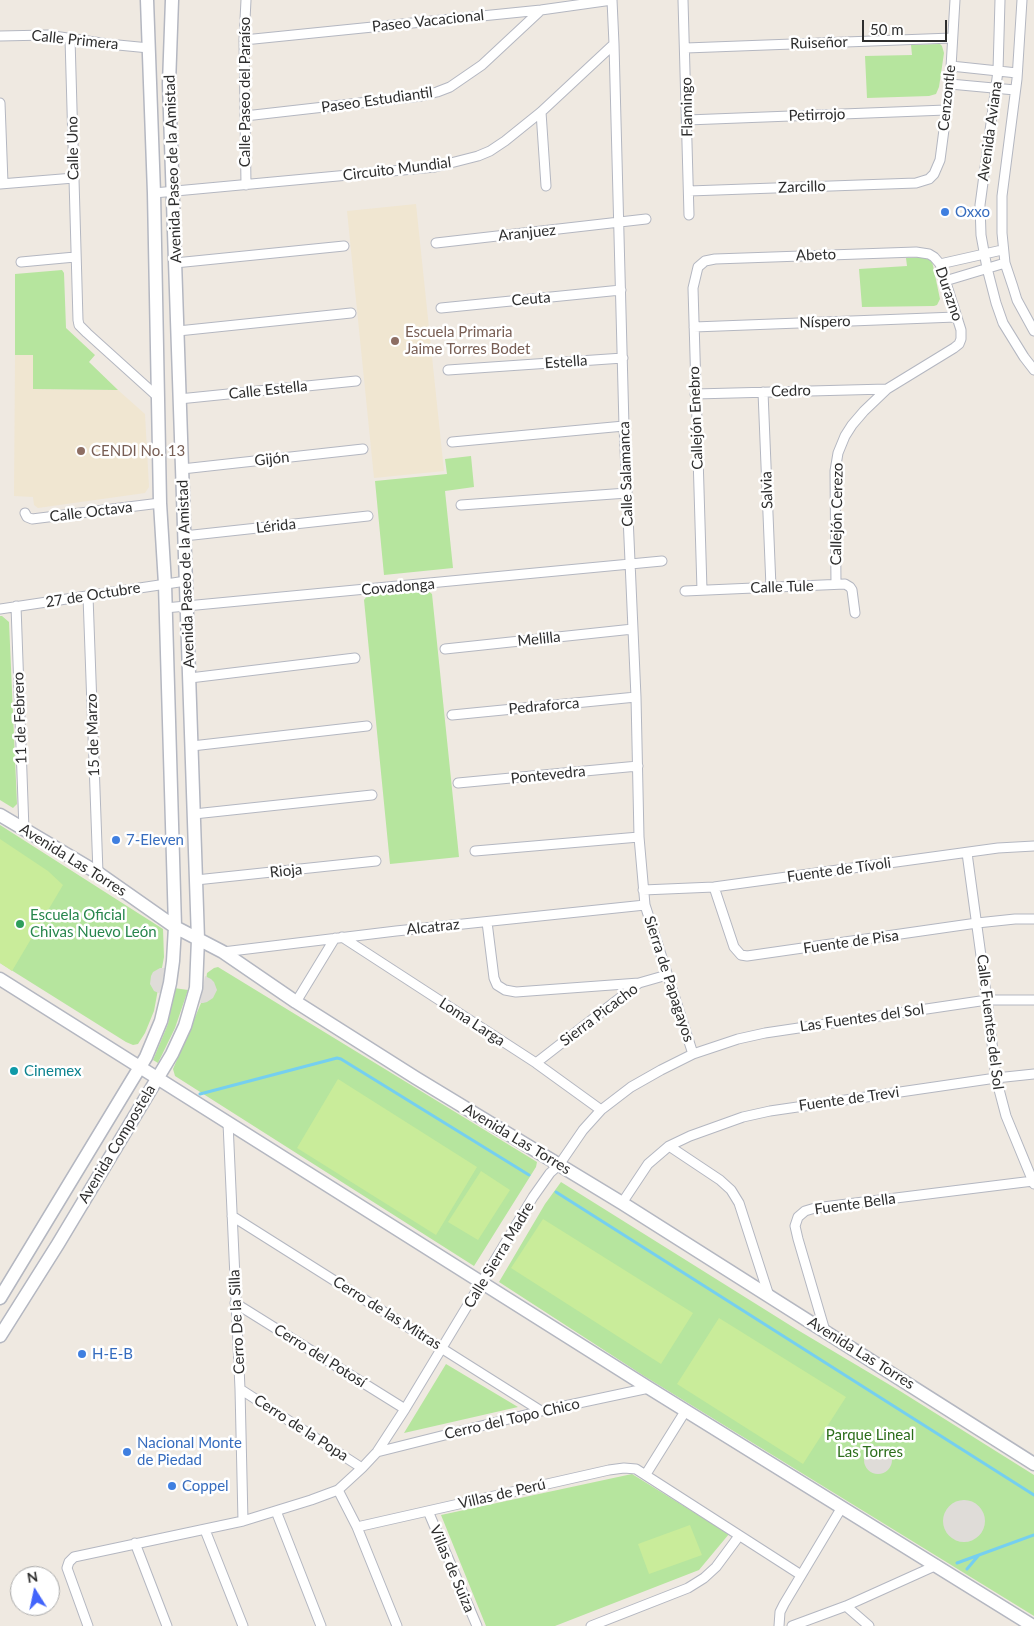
<!DOCTYPE html>
<meta charset="utf-8">
<style>
body{margin:0}
#map{position:relative;width:1034px;height:1626px;overflow:hidden;background:#efe9e1;font-family:Lato,sans-serif}
canvas{display:block}
.north{position:absolute;left:10px;top:1566px;width:50px;height:50px;box-sizing:border-box;background:#fff;border:1px solid #ababab;border-radius:50%;rotate:350deg;font-size:14px;font-weight:700;line-height:20px;text-align:center;color:#2e2e2e}
.north::after{content:'';display:block;margin:auto;width:18px;height:22px;background:#4264fb;clip-path:polygon(50% 0,100% 100%,50% 72%,0 100%)}
.scale{position:absolute;left:862px;top:20px;width:85px;height:22px;box-sizing:border-box;border:2px solid #2e2e2e;border-top:0;padding-left:6px;font-size:15px;line-height:18px;white-space:nowrap;color:#2e2e2e;-webkit-text-stroke:4px #fff;paint-order:stroke}
</style>
<div id="map">
<canvas width="1034" height="1626"></canvas>
<div class="north">N</div>
<div class="scale">50 m</div>
</div>
<script>
const context = document.querySelector('canvas').getContext('2d');
context.lineJoin = 'round';
function paint(path, color) { context.fillStyle = color; context.fill(path, 'evenodd'); }
const shape = rows => new Path2D(rows.map(r => 'M' + r).join(''));
function stroke(path, color, width, dash) { context.strokeStyle = color; context.lineWidth = width; context.lineCap = dash ? 'butt' : 'round'; context.setLineDash(dash || []); context.stroke(path); }
function drawText(font, color, halo, rows, align = 'center') {
  context.font = font + ' Lato,sans-serif'; context.lineWidth = 5; context.setLineDash([]); context.textBaseline = 'middle'; context.strokeStyle = halo; context.fillStyle = color; for (const [text, x, y, turn = 0] of rows) {
    context.save(); context.translate(x, y); context.rotate((+turn || 0) * Math.PI / 180); context.textAlign = isNaN(turn) ? turn : align; if (halo) context.strokeText(text, 0, 0); context.fillText(text, 0, 0); context.restore();
  }
}
const education = shape([
 [416,204,444,471,374,478,347,211],
 [15,355,33,355,33,389,118,390,145,414,149,487,145,493,38,508,34,505,33,497,14,496]
]);
const green = shape([
 [940,44,942,46,944,53,939,87,936,94,929,96,867,98,865,56,912,55,911,45],
 [924,257,931,259,932,261,940,299,937,305,934,306,862,307,859,269,907,266,906,258],
 [62,270,64,273,66,328,95,355,89,362,118,390,33,389,33,355,15,355,15,274],
 [471,456,474,487,445,491,453,568,384,575,375,481,447,474,445,459],
 [427,590,432,594,459,857,390,864,364,600,367,596],
 [0,616,2,616,9,622,17,804,13,808,0,800],
 [0,825,163,929,164,957,154,1011,145,1033,138,1044,133,1045,126,1042,0,963],
 [218,967,537,1162,536,1167,474,1266,175,1076,173,1069,204,996,207,973,214,968],
 [174,988,188,990,175,1028,158,1063,153,1060,168,1024],
 [561,1182,796,1329,900,1391,1034,1475,1034,1616,644,1376,499,1282,545,1204],
 [446,1364,518,1407,404,1433],
 [632,1474,729,1534,699,1570,555,1626,486,1626,441,1515]
]);
const pitch = shape([
 [0,839,48,871,63,885,12,971,0,963],
 [338,1079,477,1167,436,1235,297,1148],
 [481,1171,510,1190,478,1240,448,1222],
 [543,1219,693,1313,661,1364,511,1268],
 [719,1318,846,1397,803,1464,677,1384],
 [690,1525,702,1555,649,1574,638,1544]
]);
const plaza = shape([
 [160,968,166,968,161,994,154,991,150,984,151,976,153,972],
 [205,976,211,979,214,982,217,990,213,998,207,1002,203,1003,200,1003],
 '864 1460a14 14 0 1 1 28 0a14 14 0 1 1-28 0Z',
 '943 1521a21 21 0 1 1 42 0a21 21 0 1 1-42 0Z'
]);
const stream = shape([
 [200,1094,337,1058,341,1059,529,1175],
 [556,1192,1034,1495],
 [957,1563,1034,1535],
 [967,1569,978,1556]
]);
const street = shape([
 [246,0,244,40,246,185],
 [612,0,614,44,624,426,636,697,639,837,645,905,693,1054],
 [683,0,689,215],
 [1000,0,998,71,980,205,981,235,987,268,996,303,1003,323,1024,357,1034,370],
 [1022,0,1017,79,1002,196,1002,233,1005,263,1013,287,1017,300,1034,331],
 [0,36,47,35,108,44,149,48],
 [70,38,78,320,79,325,87,333,159,398],
 [244,40,541,10,612,0],
 [686,48,952,38],
 [951,66,1017,73],
 [950,84,1015,90],
 [0,103,3,183],
 [541,112,546,186],
 [245,116,421,96,437,92,450,87,482,65,541,10],
 [687,120,946,110],
 [0,184,74,178],
 [689,191,916,183,929,179,934,174,940,160,950,84,955,0],
 [154,193,435,167,478,156,490,151,505,141,541,112,614,44],
 [436,243,646,219],
 [21,262,75,257],
 [175,263,344,246],
 [940,264,1002,250],
 [945,281,1005,263],
 [441,308,621,290],
 [694,327,956,317],
 [178,331,351,313],
 [448,370,623,358],
 [763,392,771,587],
 [695,394,887,389],
 [179,399,356,381],
 [452,442,624,426],
 [182,469,363,449],
 [461,505,627,493],
 [25,513,27,517,32,519,160,503],
 [184,536,368,516],
 [702,590,693,288,698,267,705,261,715,259,916,252,929,254,934,257,940,264,961,330,961,339,959,344,954,348,887,389,864,411,852,425,845,436,838,453,835,471,836,584],
 [685,591,845,584,850,587,852,590,855,613],
 [88,596,98,873],
 [16,606,24,830],
 [165,608,662,561],
 [0,609,186,581],
 [445,649,633,629],
 [190,678,355,658],
 [452,715,636,697],
 [192,746,367,726],
 [458,783,638,766],
 [194,814,372,795],
 [475,851,639,837],
 [967,853,987,1000,996,1078,1006,1116,1034,1184],
 [196,880,376,861],
 [714,887,734,947,741,955,747,956,977,923,1015,919,1034,919],
 [643,890,714,887,998,848,1034,846],
 [487,922,494,978,497,985,505,990,516,992,639,983],
 [342,937,536,1063,601,1110],
 [223,952,396,931,645,905],
 [296,1002,335,938],
 [536,1063,639,983,667,975],
 [228,1123,240,1389,243,1521],
 [669,1146,720,1180,731,1190,739,1203,769,1296],
 [622,1203,648,1164,669,1146,690,1136,743,1117,770,1111,996,1078,1034,1074],
 [232,1216,541,1411],
 [235,1303,405,1409],
 [825,1331,798,1239,795,1226,798,1217,805,1211,815,1208,1033,1181],
 [240,1389,362,1468],
 [377,1452,541,1411,649,1388],
 [646,1474,686,1410],
 [338,1490,357,1527,397,1626],
 [276,1511,321,1626],
 [428,1511,477,1626],
 [357,1527,609,1470,624,1468,636,1469,801,1575],
 [205,1530,243,1626],
 [135,1543,167,1626],
 [846,1606,869,1626],
 [88,1626,67,1568,69,1562,74,1557,243,1521,311,1500,338,1490,362,1468,377,1452,405,1409,533,1197,550,1173,559,1165,583,1130,601,1110,631,1087,661,1070,693,1054,738,1039,765,1033,987,1000,1034,1000],
 [591,1626,688,1588,704,1578,716,1567,739,1536],
 [779,1626,780,1612,784,1604,842,1507],
 [792,1626,846,1606,937,1565]
]);
const secondary = shape([
 [0,815,98,873,175,927,223,952,296,1002,416,1078,622,1203,1034,1464],
 [0,979,649,1388,1033,1626],
 [0,1298,146,1057,161,1021,170,983,173,961,175,927,165,584,160,503,154,193,147,0],
 [0,1336,58,1244,172,1054,185,1026,196,988,198,939,169,84,172,0]
]);
const markers = [
 [945,212,5,"#3f7fe0"],
 [395,341,5,"#8d6e63"],
 [81,451,5,"#8d6e63"],
 [116,840,5,"#3f7fe0"],
 [20,924,5,"#2e9e5b"],
 [14,1071,5,"#0f9aa8"],
 [82,1354,5,"#3f7fe0"],
 [127,1452,5,"#3f7fe0"],
 [172,1486,5,"#3f7fe0"]
];
const streetNames = [
 ["Paseo Vacacional",428,21,-6],
 ["Calle Primera",75,40,6],
 ["Ruiseñor",819,43,-2],
 ["Calle Paseo del Paraíso",245,92,-90],
 ["Cenzontle",947,98,-84],
 ["Paseo Estudiantil",377,100,-8],
 ["Flamingo",687,107,-91],
 ["Petirrojo",817,115,-2],
 ["Avenida Aviana",990,131,-82],
 ["Calle Uno",73,148,-91],
 ["Avenida Paseo de la Amistad",173,169,-92],
 ["Circuito Mundial",397,169,-7],
 ["Zarcillo",802,187,-2],
 ["Aranjuez",527,233,-6],
 ["Abeto",816,255,-2],
 ["Durazno",949,294,71],
 ["Ceuta",531,299,-5],
 ["Níspero",825,322,-2],
 ["Estella",566,362,-4],
 ["Calle Estella",268,390,-6],
 ["Cedro",791,391,-2],
 ["Callejón Enebro",696,418,-92],
 ["Gijón",272,459,-6],
 ["Calle Salamanca",626,474,-92],
 ["Salvia",767,490,-92],
 ["Calle Octava",91,512,-7],
 ["Callejón Cerezo",837,514,-89],
 ["Lérida",276,526,-6],
 ["Avenida Paseo de la Amistad",186,574,-92],
 ["Covadonga",398,587,-5],
 ["Calle Tule",782,587,-2],
 ["27 de Octubre",93,595,-9],
 ["Melilla",539,639,-6],
 ["Pedraforca",544,706,-5],
 ["11 de Febrero",20,718,-92],
 ["15 de Marzo",93,735,-92],
 ["Pontevedra",548,775,-6],
 ["Avenida Las Torres",73,860,32],
 ["Fuente de Tívoli",839,870,-8],
 ["Rioja",286,871,-6],
 ["Alcatraz",433,927,-6],
 ["Fuente de Pisa",851,942,-8],
 ["Sierra de Papagayos",669,979,72],
 ["Sierra Picacho",599,1015,-37],
 ["Las Fuentes del Sol",862,1018,-8],
 ["Loma Larga",472,1022,33],
 ["Calle Fuentes del Sol",990,1022,83],
 ["Fuente de Trevi",849,1099,-8],
 ["Avenida Las Torres",517,1139,31],
 ["Avenida Compostela",117,1144,-59],
 ["Fuente Bella",855,1204,-8],
 ["Calle Sierra Madre",499,1255,-59],
 ["Cerro de las Mitras",387,1313,32],
 ["Cerro De la Silla",237,1322,-93],
 ["Avenida Las Torres",861,1353,32],
 ["Cerro del Potosí",320,1356,32],
 ["Cerro del Topo Chico",512,1419,-13],
 ["Cerro de la Popa",301,1428,33],
 ["Villas de Perú",502,1494,-13],
 ["Villas de Suiza",452,1569,67]
];
const shopNames = [
 ["Oxxo",955,212],
 ["7-Eleven",126,840],
 ["H-E-B",92,1354],
 ["Nacional Monte",137,1443],
 ["de Piedad",137,1460],
 ["Coppel",182,1486]
];
const educationNames = [
 ["Escuela Primaria",405,332],
 ["Jaime Torres Bodet",405,349],
 ["CENDI No. 13",91,451]
];
const leisureNames = [
 ["Escuela Oficial",30,915],
 ["Chivas Nuevo León",30,932]
];
const cultureNames = [
 ["Cinemex",24,1071]
];
const parkNames = [
 ["Parque Lineal",870,1435],
 ["Las Torres",870,1452]
];
paint(education, '#f0e6d1');
paint(green, '#b6e59e');
paint(pitch, '#c9ec9a');
paint(plaza, '#dfdcd8');
stroke(stream, '#75cff0', 3);
stroke(street, '#b4b7c1', 11);
stroke(secondary, '#b4b7c1', 15);
stroke(street, '#fff', 9);
stroke(secondary, '#fff', 12);
for (const [x, y, r, color] of markers) { const dot = new Path2D(); dot.arc(x, y, r, 0, 2 * Math.PI); context.fillStyle = color; context.fill(dot); stroke(dot, '#fff', 2); }
drawText('15px', '#2e2e2e', '#fff', streetNames);
drawText('15px', '#366cbe', '#fff', shopNames, 'left');
drawText('15px', '#785e54', '#fff', educationNames, 'left');
drawText('15px', '#27864d', '#fff', leisureNames, 'left');
drawText('15px', '#0d838f', '#fff', cultureNames, 'left');
drawText('15px', '#2c6e1b', '#fff', parkNames);
</script>
